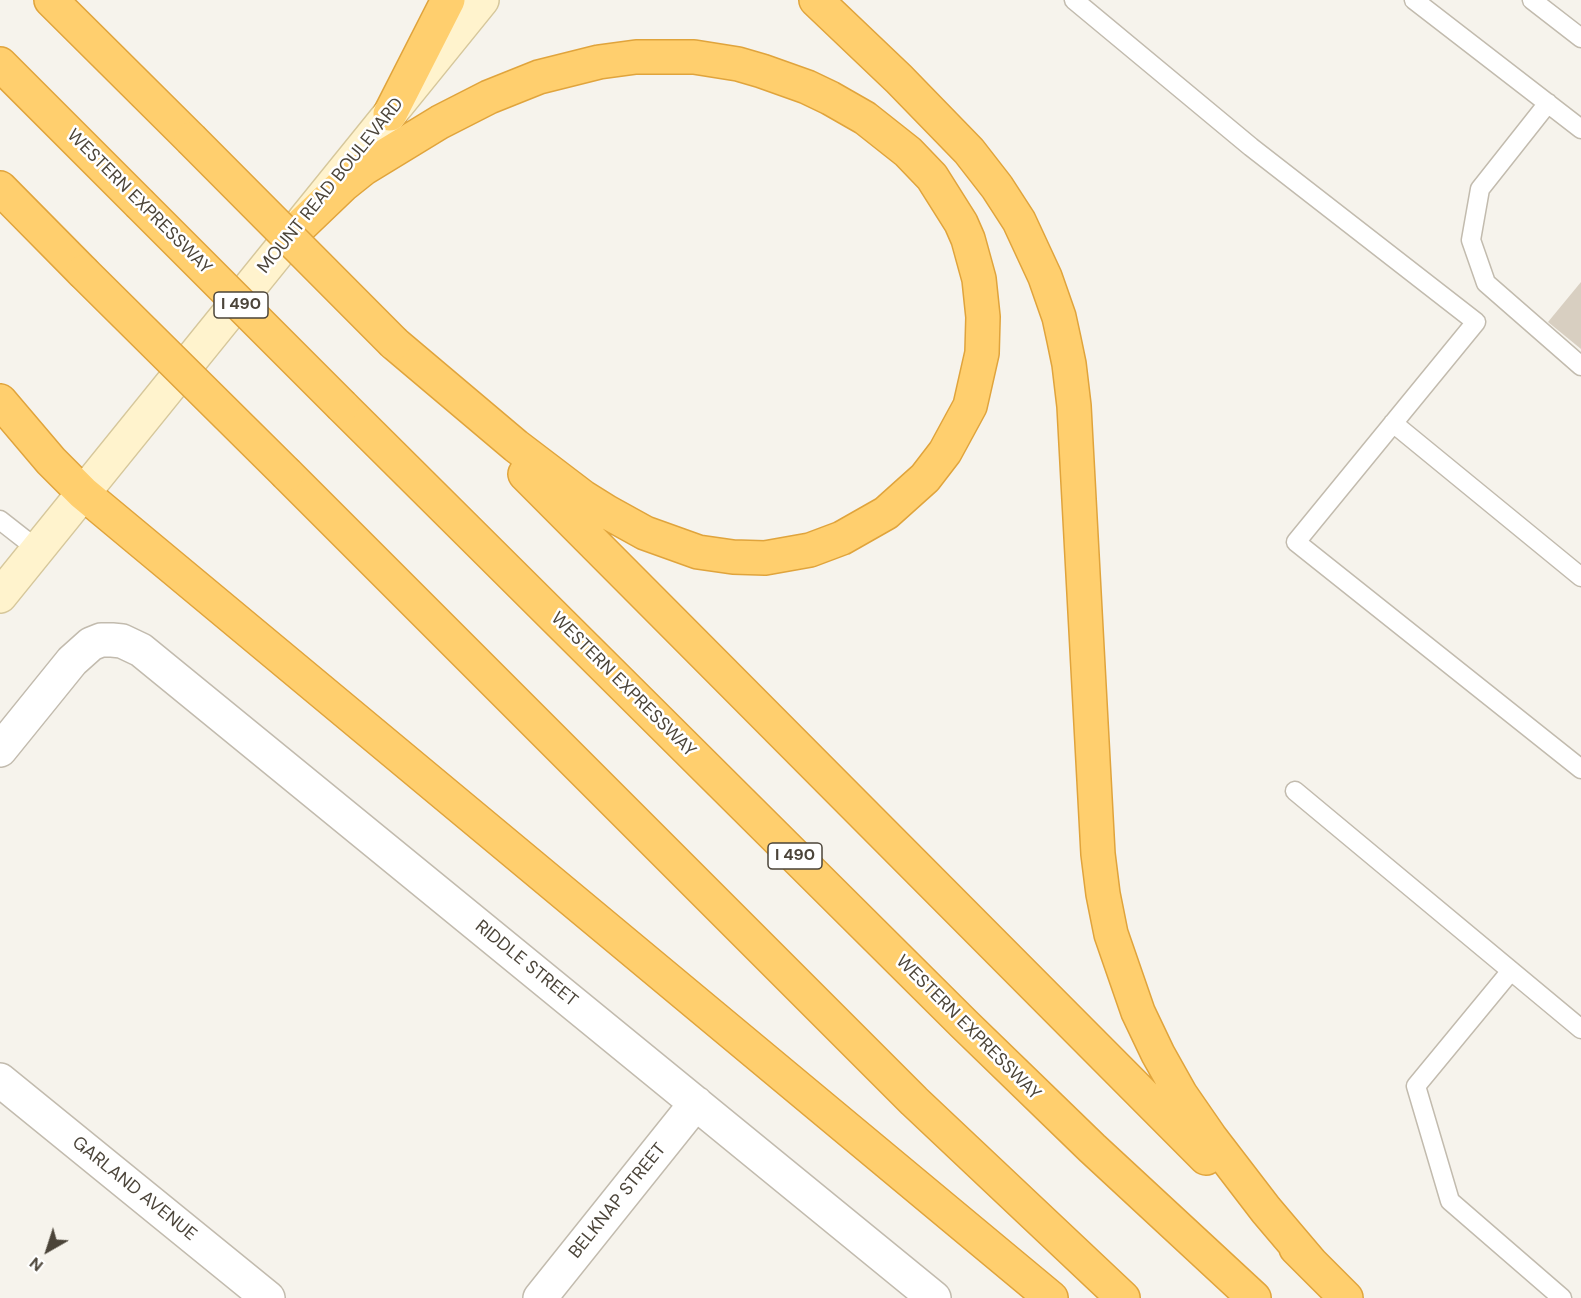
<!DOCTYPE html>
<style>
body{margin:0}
#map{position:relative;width:1581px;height:1298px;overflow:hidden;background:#f6f3ec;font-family:"DM Sans",sans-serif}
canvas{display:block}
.north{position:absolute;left:18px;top:1220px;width:60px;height:60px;-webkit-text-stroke:4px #fff;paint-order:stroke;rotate:219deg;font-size:16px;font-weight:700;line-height:24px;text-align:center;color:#4b4439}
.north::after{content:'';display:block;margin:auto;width:21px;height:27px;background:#4b4439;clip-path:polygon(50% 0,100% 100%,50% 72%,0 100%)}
</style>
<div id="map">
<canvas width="1581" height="1298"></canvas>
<div class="north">N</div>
</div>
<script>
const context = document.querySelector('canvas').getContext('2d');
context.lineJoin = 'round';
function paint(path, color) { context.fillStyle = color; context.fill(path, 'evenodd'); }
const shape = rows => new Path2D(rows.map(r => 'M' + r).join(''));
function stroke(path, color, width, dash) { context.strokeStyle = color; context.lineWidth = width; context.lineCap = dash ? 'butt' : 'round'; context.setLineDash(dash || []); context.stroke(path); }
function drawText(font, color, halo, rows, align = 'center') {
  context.font = font + ' "DM Sans",sans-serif'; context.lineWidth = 5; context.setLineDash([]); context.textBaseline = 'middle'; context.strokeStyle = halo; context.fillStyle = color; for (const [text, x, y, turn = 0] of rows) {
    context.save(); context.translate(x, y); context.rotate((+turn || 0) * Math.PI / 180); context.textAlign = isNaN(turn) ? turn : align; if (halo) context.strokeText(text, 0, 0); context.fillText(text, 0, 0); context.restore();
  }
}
const building = shape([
 [1581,282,1581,349,1548,322]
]);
const service = shape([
 [1074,0,1251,147,1476,322,1296,542,1581,769],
 [1414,0,1581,129],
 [1532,0,1581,38],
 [1548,103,1480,189,1471,240,1486,283,1581,366],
 [1393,423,1581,577],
 [0,520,37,549],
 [1295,791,1581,1029],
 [1510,972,1416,1086,1450,1201,1562,1298]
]);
const minor = shape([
 [0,750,72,661,91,644,101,640,112,640,122,641,141,650,934,1298],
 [0,1080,268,1298],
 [540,1298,696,1103]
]);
const secondary = shape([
 [0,596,482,0]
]);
const motorway = shape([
 [51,0,191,139],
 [816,0,899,79,969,151,997,187,1019,221,1045,277,1059,317,1064,340,1069,364,1074,406,1098,854,1103,894,1111,934,1138,1012,1158,1054,1181,1095,1210,1137,1266,1210,1311,1263],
 [0,64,139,203],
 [390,114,448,0],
 [0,188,83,272],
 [296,230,343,185,363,169,440,122,489,97,539,77,599,62,636,57,694,57,738,64,762,71,807,87,830,98,865,118,908,152,932,177,961,223,968,239,979,279,983,317,982,353,970,406,945,452,925,478,886,513,842,538,810,550,765,558,733,557,698,552,645,533,607,512,583,497,516,446,394,343],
 [0,401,51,461,83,493,1051,1298],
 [342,406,964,1024,1092,1148,1254,1298],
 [287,474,914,1101,1123,1298],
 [525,474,1206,1158],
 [1296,1248,1346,1298]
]);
const motorwayBridge = shape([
 [191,139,394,343],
 [139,203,342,406],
 [83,272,287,474]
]);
const shields = [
 [241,305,54],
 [795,856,54]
];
const shieldNames = [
 ["I 490",241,305],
 ["I 490",795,856]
];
const streetNames = [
 ["MOUNT READ BOULEVARD",331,186,-51],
 ["WESTERN EXPRESSWAY",139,202,45],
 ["WESTERN EXPRESSWAY",623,685,45],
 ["RIDDLE STREET",526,964,39],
 ["WESTERN EXPRESSWAY",968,1028,45],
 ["GARLAND AVENUE",134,1189,39],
 ["BELKNAP STREET",618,1201,-51]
];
paint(building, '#d8cfc1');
stroke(service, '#c2bbae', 21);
stroke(minor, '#c2bbae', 36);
stroke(secondary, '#d6c79b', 36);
stroke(motorway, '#e0a43c', 36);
stroke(service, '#fff', 18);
stroke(minor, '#fff', 33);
stroke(secondary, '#fff3cd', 33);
stroke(motorway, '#ffcf6e', 33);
stroke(motorwayBridge, '#e0a43c', 36, []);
stroke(motorwayBridge, '#ffcf6e', 33);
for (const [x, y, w] of shields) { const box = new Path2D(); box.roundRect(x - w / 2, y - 13, w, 26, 4.5); context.fillStyle = '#fff'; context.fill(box); stroke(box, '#4b4439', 1.5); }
drawText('bold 16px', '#4b4439', null, shieldNames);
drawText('18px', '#4b4439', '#fff', streetNames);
</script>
